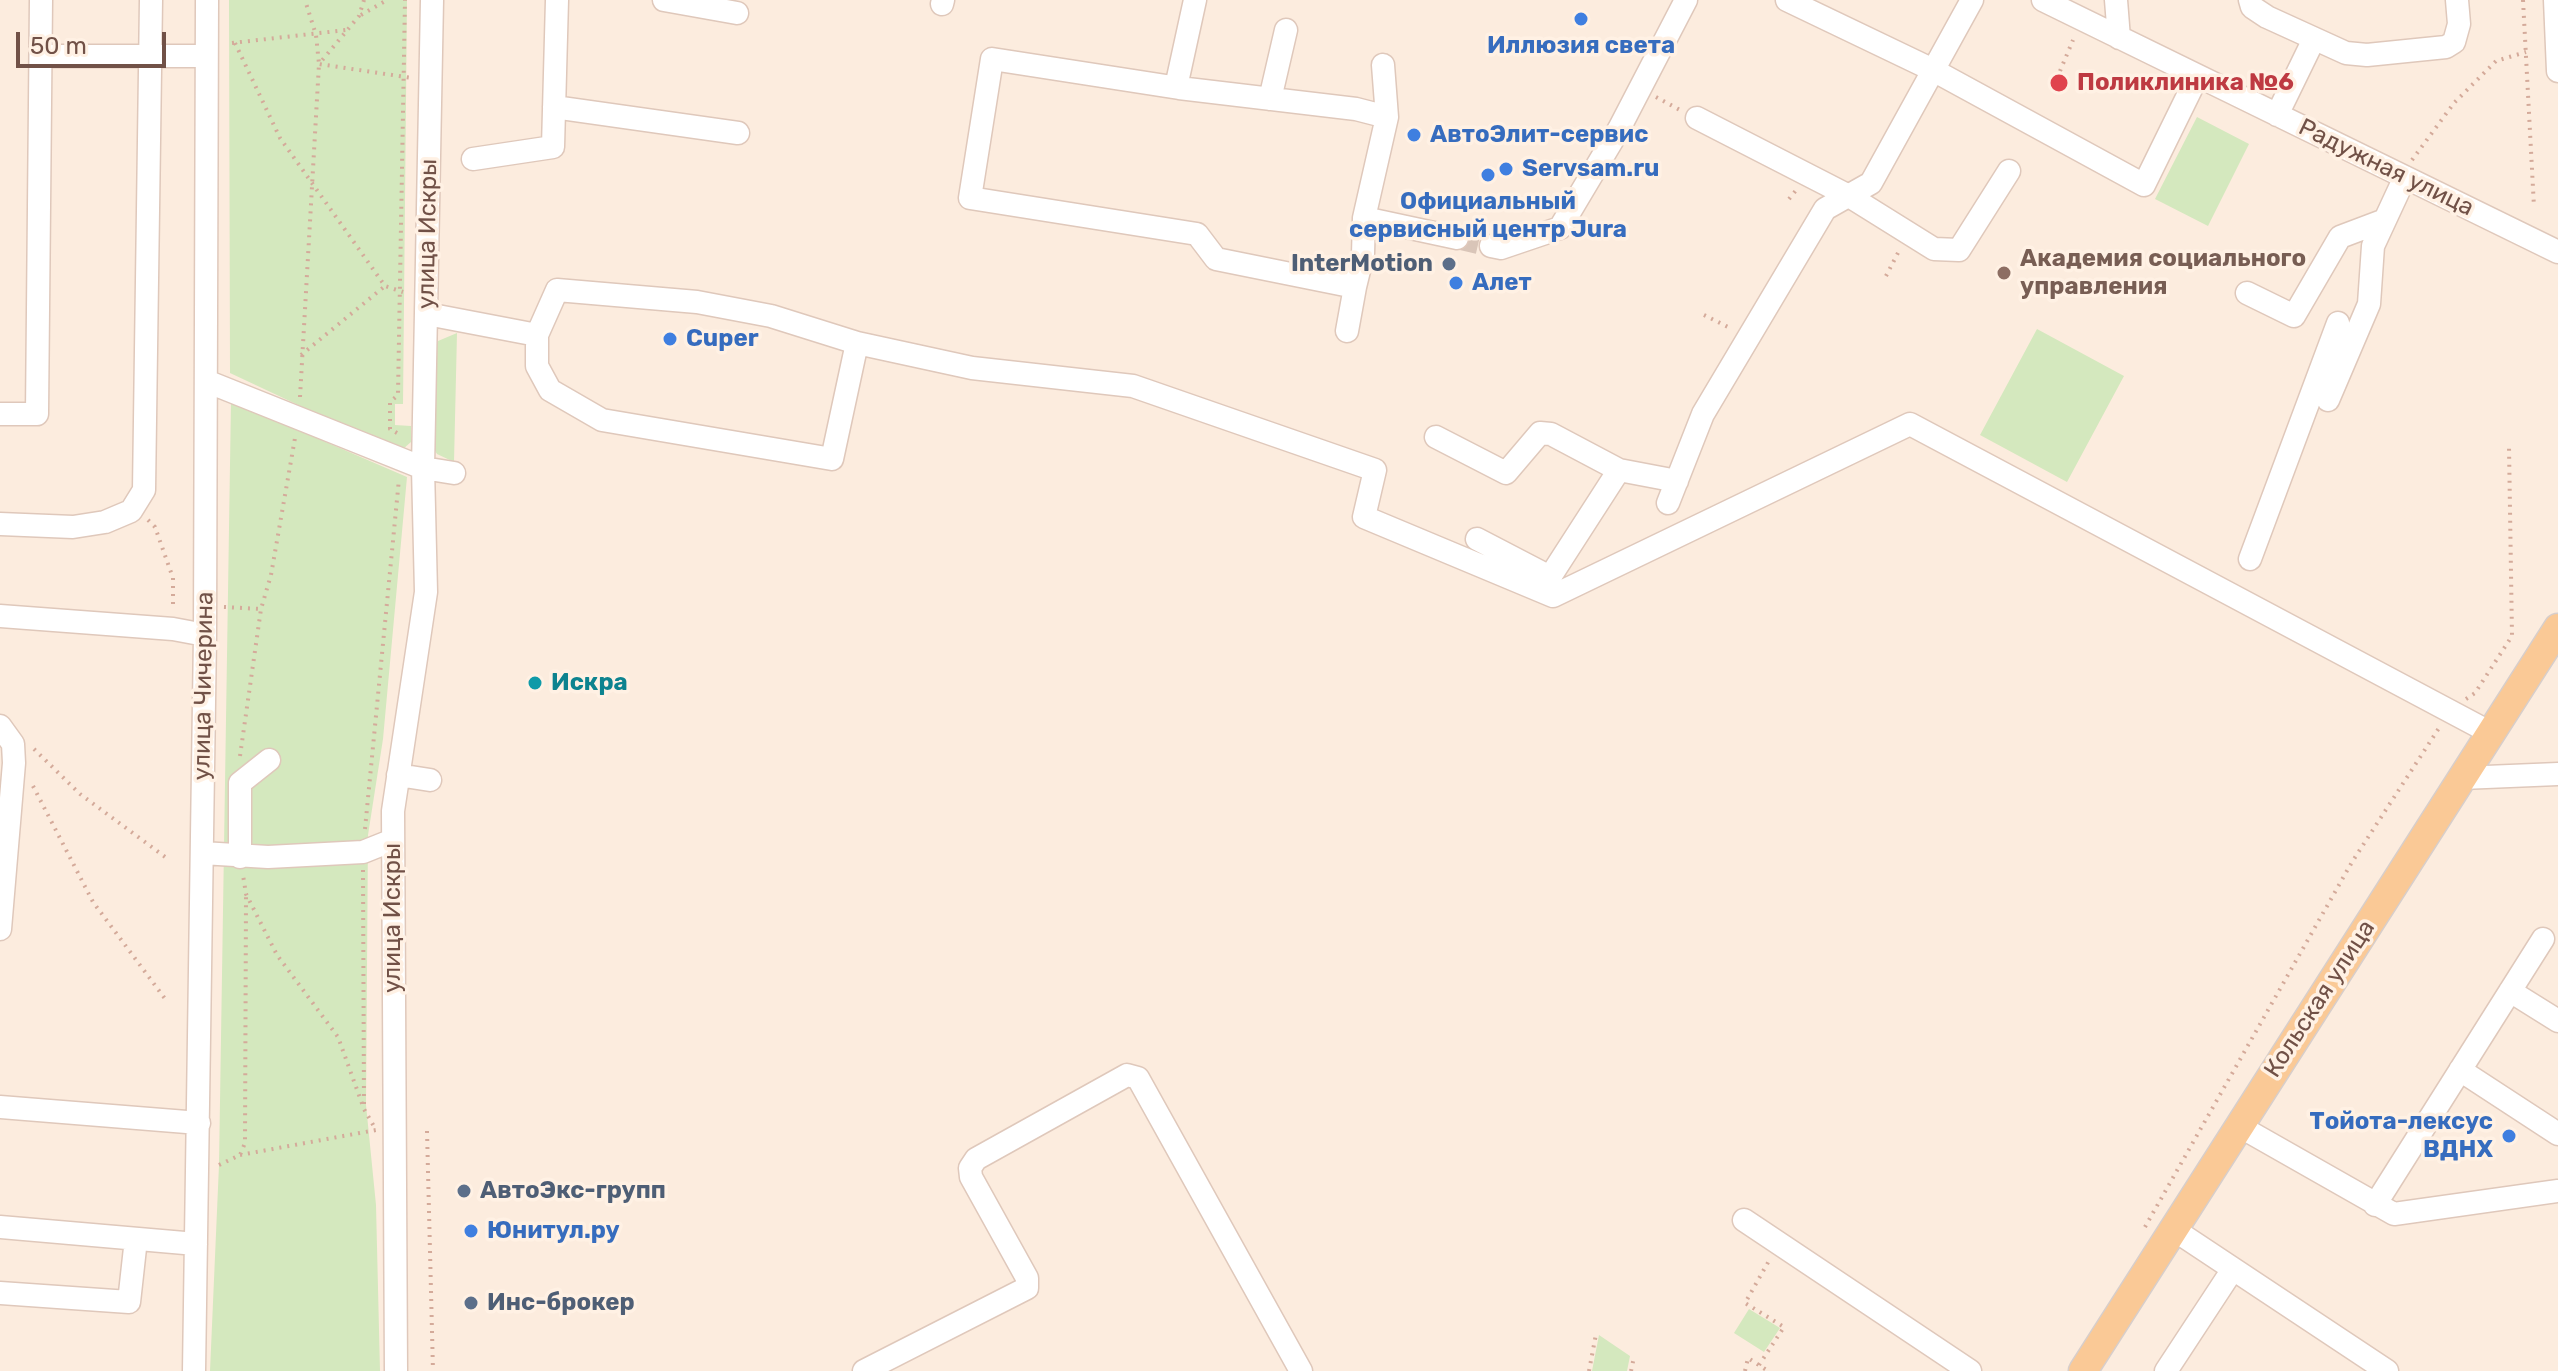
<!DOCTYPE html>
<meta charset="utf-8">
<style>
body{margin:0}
#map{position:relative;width:2558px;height:1371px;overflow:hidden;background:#fcecde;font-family:Rubik,sans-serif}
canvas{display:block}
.scale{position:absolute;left:16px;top:32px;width:150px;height:36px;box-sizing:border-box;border:4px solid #715147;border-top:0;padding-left:10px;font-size:24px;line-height:28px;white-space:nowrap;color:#715147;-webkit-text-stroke:6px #fff1e4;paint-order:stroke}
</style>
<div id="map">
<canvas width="2558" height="1371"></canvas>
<div class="scale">50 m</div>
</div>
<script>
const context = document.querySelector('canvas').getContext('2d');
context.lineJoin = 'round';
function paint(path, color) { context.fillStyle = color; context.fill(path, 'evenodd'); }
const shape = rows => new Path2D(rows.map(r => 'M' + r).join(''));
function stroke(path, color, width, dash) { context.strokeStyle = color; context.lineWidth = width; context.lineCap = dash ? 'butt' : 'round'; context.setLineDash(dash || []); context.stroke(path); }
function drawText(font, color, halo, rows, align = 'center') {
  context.font = font + ' Rubik,sans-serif'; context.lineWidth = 7; context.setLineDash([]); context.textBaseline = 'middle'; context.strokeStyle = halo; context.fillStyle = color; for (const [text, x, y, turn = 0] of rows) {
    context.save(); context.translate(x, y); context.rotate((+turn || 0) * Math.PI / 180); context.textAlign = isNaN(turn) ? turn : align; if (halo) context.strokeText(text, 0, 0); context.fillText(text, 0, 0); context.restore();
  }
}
const green = shape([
 [229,0,407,0,403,404,395,404,395,425,411,426,411,442,403,449,394,450,230,373],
 [2197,117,2249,144,2208,226,2155,199],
 [2037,329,2124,376,2067,482,1980,435],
 [457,333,454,462,437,454,432,446,431,354,438,341],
 [231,401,407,477,383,739,368,835,366,1105,376,1205,380,1371,210,1371,219,1165],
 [1749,1309,1780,1328,1764,1352,1734,1333],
 [1599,1335,1630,1356,1627,1371,1592,1371]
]);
const minorTunnel = shape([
 [1457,238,1491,246]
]);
const path = shape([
 [364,0,359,16,319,64,412,78],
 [2523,0,2534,207],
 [361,15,387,0],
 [232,43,346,30],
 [235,43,280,138,385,286,403,292],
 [2060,71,2073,40],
 [1656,97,1680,110],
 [2412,160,2454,103,2496,61,2526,52],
 [1789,199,1797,189],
 [1886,276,1900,249],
 [1704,315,1732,329],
 [301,355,385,286],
 [300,397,319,64,316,35,305,0],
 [397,433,390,429,390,402,398,395,405,0],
 [148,520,155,527,173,578,173,604],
 [224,607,261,609],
 [2466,699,2475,693,2512,636,2509,447],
 [34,749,80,794,168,859],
 [240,756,261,609,271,575,295,438],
 [33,786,93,902,166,1000],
 [365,829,399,479],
 [363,870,364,1109],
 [427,1131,433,1371],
 [240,1155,376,1130,364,1109,338,1037,277,955,246,894,243,875],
 [219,1165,240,1155,245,1143,246,896],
 [2145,1227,2352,862,2439,728],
 [1759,1365,1784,1327,1745,1303,1770,1259],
 [1589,1371,1596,1334],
 [1631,1371,1634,1357],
 [1745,1371,1748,1358,1768,1371]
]);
const minor = shape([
 [664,0,737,13],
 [1787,0,1933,70,2144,185,2197,77],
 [2043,0,2558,252],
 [2116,0,2119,38],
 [2250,0,2252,7,2267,17,2346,53,2367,55,2446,47,2454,42,2459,24,2457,0],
 [2555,0,2558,71],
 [942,4,943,0],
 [41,56,206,56],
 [1383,65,1387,117],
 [1176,87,1195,0],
 [1270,99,1286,30],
 [554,107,738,133],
 [2277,115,2314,39],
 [1697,118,1849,196,1934,249,1959,250,2009,171],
 [473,159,553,147,557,0],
 [1364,218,1387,117,1356,109,1179,88,992,59,970,198,1197,234,1216,259,1355,287,1363,254,1364,218,1457,238],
 [1491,246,1501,248,1560,228,1619,129,1686,0],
 [2247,293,2294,316,2340,237,2385,220],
 [427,314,537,335,557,290,697,302,771,316,857,343,972,368,1133,386,1375,470,1364,517,1553,596,1910,424,2491,733],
 [1347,331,1355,287],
 [537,335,537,366,550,390,602,420,832,459,857,343],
 [206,381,423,468,432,0],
 [2328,400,2369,304,2373,246,2405,177],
 [0,414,37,414,41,0],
 [1436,437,1506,473,1540,433,1551,434,1619,470],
 [1668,503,1703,414,1825,209,1871,183,1972,0],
 [0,524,73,527,105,522,131,511,144,490,151,0],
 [1477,539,1550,577,1619,470,1677,481],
 [2250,559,2338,323],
 [0,616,173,629,205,635],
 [0,726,13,744,14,763,0,929],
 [398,775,430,780],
 [2462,778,2558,774],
 [202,853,268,857,363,852,393,840],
 [240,857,240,783,269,760],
 [2510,991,2558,1021],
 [2460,1070,2558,1134],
 [0,1107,199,1123],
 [2239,1126,2394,1214,2558,1191],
 [2375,1205,2543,939],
 [1744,1220,1970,1371],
 [0,1227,196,1244],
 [2173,1229,2387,1371],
 [0,1293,129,1302,136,1239],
 [194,1371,205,635,207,0],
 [396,1371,393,811,426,592,423,468,454,473],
 [864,1371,1027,1288,1027,1278,971,1177,970,1168,976,1159,1127,1075,1138,1078,1301,1371],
 [2166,1371,2233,1269]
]);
const major = shape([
 [2083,1371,2558,628]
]);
const markers = [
 [1581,19,8,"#3f7fe0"],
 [2059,83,10,"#e0444e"],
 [1414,135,8,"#3f7fe0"],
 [1506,169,8,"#3f7fe0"],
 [1488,175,8,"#3f7fe0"],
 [1449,264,8,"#5c6f8a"],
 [2004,273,8,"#8d6e63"],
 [1456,283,8,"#3f7fe0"],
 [670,339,8,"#3f7fe0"],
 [535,683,8,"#0f9aa8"],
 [2509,1136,8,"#3f7fe0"],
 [464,1191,8,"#5c6f8a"],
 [471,1231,8,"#3f7fe0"],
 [471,1303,8,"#5c6f8a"]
];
const shopNames = [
 ["Иллюзия света",1581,46,"center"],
 ["АвтоЭлит-сервис",1430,135],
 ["Servsam.ru",1522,169],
 ["Официальный",1488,202,"center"],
 ["сервисный центр Jura",1488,230,"center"],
 ["Алет",1472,283],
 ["Cuper",686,339],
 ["Тойота-лексус",2493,1122,"right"],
 ["ВДНХ",2493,1150,"right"],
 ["Юнитул.ру",487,1231]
];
const healthNames = [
 ["Поликлиника №6",2077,83]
];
const streetNames = [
 ["Радужная улица",2386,168,26],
 ["улица Искры",428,234,-89],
 ["улица Чичерина",204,686,-89],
 ["улица Искры",393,918,-90],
 ["Кольская улица",2320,999,-57]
];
const educationNames = [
 ["Академия социального",2020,259],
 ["управления",2020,287]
];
const serviceNames = [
 ["InterMotion",1433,264,"right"],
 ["АвтоЭкс-групп",480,1191],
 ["Инс-брокер",487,1303]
];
const cultureNames = [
 ["Искра",551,683]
];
paint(green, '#d4e8be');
stroke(minorTunnel, '#d9c5b8', 22, [22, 11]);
stroke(minor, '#dfc8bb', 25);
stroke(major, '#d7cecb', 31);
stroke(path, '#d4aa9a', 4, [2, 6]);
stroke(minor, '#fff', 22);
stroke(major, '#fac996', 28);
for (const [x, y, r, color] of markers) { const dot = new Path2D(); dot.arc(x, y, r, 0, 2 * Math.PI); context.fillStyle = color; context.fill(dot); stroke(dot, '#fff1e4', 3); }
drawText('bold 24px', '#366cbe', '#fff1e4', shopNames, 'left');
drawText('bold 24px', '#be3a42', '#fff1e4', healthNames, 'left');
drawText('24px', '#715147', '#fff1e4', streetNames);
drawText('bold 24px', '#785e54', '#fff1e4', educationNames, 'left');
drawText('bold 24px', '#4e5e75', '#fff1e4', serviceNames, 'left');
drawText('bold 24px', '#0d838f', '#fff1e4', cultureNames, 'left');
</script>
